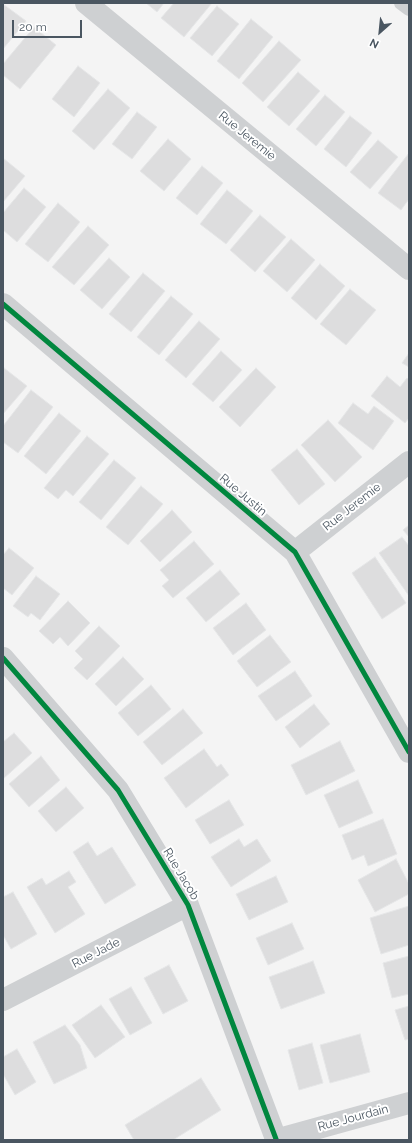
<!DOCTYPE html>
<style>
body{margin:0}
#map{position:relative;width:412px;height:1143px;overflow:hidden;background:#f4f4f4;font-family:Raleway,sans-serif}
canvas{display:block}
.frame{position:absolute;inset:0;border:4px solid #4a5661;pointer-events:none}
.north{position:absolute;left:360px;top:12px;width:40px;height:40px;-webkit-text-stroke:3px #fff;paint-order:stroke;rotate:207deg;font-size:11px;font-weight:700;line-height:16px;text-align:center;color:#4a5661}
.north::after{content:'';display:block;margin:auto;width:14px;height:18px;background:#4a5661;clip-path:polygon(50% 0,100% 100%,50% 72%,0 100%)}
.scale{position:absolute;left:12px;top:20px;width:70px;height:18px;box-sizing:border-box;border:2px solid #4a5661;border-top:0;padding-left:5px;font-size:12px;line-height:14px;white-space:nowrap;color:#4a5661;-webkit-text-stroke:3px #fff;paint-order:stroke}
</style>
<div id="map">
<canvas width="412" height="1143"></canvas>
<div class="frame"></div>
<div class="north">N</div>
<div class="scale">20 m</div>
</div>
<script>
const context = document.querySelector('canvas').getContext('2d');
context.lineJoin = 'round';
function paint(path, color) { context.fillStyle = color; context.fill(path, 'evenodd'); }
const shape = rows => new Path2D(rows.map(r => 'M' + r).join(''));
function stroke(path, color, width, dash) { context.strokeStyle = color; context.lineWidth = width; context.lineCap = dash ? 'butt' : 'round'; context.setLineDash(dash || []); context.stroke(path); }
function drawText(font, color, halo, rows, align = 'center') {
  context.font = font + ' Raleway,sans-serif'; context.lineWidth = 4; context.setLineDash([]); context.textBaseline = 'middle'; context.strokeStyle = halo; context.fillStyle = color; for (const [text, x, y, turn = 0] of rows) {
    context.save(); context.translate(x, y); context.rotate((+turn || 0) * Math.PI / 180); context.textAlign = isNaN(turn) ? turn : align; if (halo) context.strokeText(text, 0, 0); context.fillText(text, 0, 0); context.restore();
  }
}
const building = shape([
 [146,3,164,3,157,12,146,3],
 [174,3,212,3,184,37,161,18,174,3],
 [3,4,26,21,3,49,3,4],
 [217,6,239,24,212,56,190,38,217,6],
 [251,19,273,37,239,79,217,61,251,19],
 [34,27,56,45,20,89,3,75,3,64,34,27],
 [279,41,301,60,263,102,242,83,279,41],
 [78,66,100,83,74,117,52,99,78,66],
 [298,72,320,91,289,126,267,107,298,72],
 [108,89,130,108,94,150,72,131,108,89],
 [325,95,345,112,316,146,296,129,325,95],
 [137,112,157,127,132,159,112,144,137,112],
 [350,116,372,133,346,167,324,149,350,116],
 [168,139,191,159,164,191,140,171,168,139],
 [378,140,398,157,370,189,350,172,378,140],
 [409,153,409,199,401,210,378,193,409,153],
 [3,158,25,176,3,202,3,158],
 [202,166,223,183,197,215,176,198,202,166],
 [24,188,46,207,17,242,3,230,3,213,24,188],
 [227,190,253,211,226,244,200,224,227,190],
 [58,203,80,222,48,262,25,244,58,203],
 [260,215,286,237,255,272,230,250,260,215],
 [88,226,109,245,74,285,52,267,88,226],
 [291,239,315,260,287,292,263,271,291,239],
 [109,258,130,277,102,309,80,290,109,258],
 [320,264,345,286,316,320,291,298,320,264],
 [143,273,165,291,131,332,109,314,143,273],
 [350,289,376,310,346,345,320,324,350,289],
 [171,296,193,314,159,355,137,337,171,296],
 [199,321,220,339,186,378,165,360,199,321],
 [221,351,242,370,213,402,192,384,221,351],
 [409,353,409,367,402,363,409,353],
 [4,368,27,386,3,414,3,369,4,368],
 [256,368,276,387,240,427,219,407,256,368],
 [387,376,400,387,407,378,409,380,409,418,405,423,371,396,387,376],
 [31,390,53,407,18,453,3,442,3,426,31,390],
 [353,403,368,414,374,406,394,421,373,450,338,423,353,403],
 [59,413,81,431,46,474,24,456,59,413],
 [328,420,362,457,335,482,301,445,328,420],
 [87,436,109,454,73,496,66,490,58,499,44,488,87,436],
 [297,449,325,484,299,505,271,470,297,449],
 [114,460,136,478,101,520,79,502,114,460],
 [141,486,163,504,128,545,106,527,141,486],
 [172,510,192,532,160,562,140,541,172,510],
 [409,525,409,537,403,530,409,525],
 [402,537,409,546,409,596,379,553,402,537],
 [194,541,214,564,173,598,162,586,169,580,160,570,194,541],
 [9,548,34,568,12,595,3,588,3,555,9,548],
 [375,557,406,603,382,619,352,573,375,557],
 [220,570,240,594,206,622,186,598,220,570],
 [36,576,60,594,40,620,31,613,28,617,13,606,36,576],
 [68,601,90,623,68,646,60,637,53,644,39,631,68,601],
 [246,603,266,630,233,655,213,628,246,603],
 [99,626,120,646,87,680,74,668,83,659,75,651,99,626],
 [270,635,291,662,257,687,237,661,270,635],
 [123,657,144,679,116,706,95,684,123,657],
 [295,671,312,696,276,721,258,696,295,671],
 [151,685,171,709,138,736,118,713,151,685],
 [314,704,330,724,300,748,285,727,314,704],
 [183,709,203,733,162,765,143,742,183,709],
 [14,733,32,753,3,779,3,742,14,733],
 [340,741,355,771,306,795,291,765,340,741],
 [204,749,217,767,221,764,229,775,186,808,164,778,204,749],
 [41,756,60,780,29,807,9,784,41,756],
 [358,780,373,813,339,828,324,795,358,780],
 [66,787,84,808,56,832,38,811,66,787],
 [229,800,244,825,210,844,195,820,229,800],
 [383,819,397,854,368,866,364,855,352,860,342,835,383,819],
 [239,839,244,847,257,839,271,861,231,887,211,857,239,839],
 [88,842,97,856,112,847,136,885,105,904,73,852,88,842],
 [396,859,409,884,409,894,375,912,358,880,396,859],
 [69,871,76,882,68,887,85,914,55,933,27,887,42,878,46,885,69,871],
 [276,876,288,902,249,920,236,894,276,876],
 [13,892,37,934,11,949,3,935,3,897,13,892],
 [409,906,409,945,381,954,370,918,409,906],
 [292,923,304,949,268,965,256,938,292,923],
 [409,956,409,994,392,998,383,963,409,956],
 [313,961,325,993,281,1009,269,977,313,961],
 [169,965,188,1001,163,1014,144,978,169,965],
 [131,987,152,1023,130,1035,109,999,131,987],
 [101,1005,125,1037,95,1058,72,1025,101,1005],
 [409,1006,409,1039,405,1040,395,1010,409,1006],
 [65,1025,80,1045,87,1068,54,1084,33,1042,65,1025],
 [360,1034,370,1072,330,1083,320,1045,360,1034],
 [312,1043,323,1083,299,1090,288,1050,312,1043],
 [17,1049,36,1082,15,1095,3,1074,3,1057,17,1049],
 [201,1078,221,1110,173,1140,134,1140,125,1125,201,1078]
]);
const lane = shape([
 [401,3,409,9]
]);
const street = shape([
 [86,3,409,269],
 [3,304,295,552,409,752],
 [295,552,409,462],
 [3,658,118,790,188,905,276,1139],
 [3,1000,188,905],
 [275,1140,409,1103]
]);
const cycleway = shape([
 [3,304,295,552,409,752],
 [3,658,118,790,188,905,276,1139]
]);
const streetNames = [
 ["Rue Jeremie",247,136,39],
 ["Rue Justin",243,495,40],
 ["Rue Jeremie",352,507,-38],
 ["Rue Jacob",181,874,59],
 ["Rue Jade",96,953,-27],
 ["Rue Jourdain",353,1118,-15]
];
paint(building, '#ddddde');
stroke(building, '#e5e6e7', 1);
stroke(lane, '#ced0d2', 14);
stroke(street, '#ced0d2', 22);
stroke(cycleway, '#00873e', 5);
drawText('12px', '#4a5661', '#fff', streetNames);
</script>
